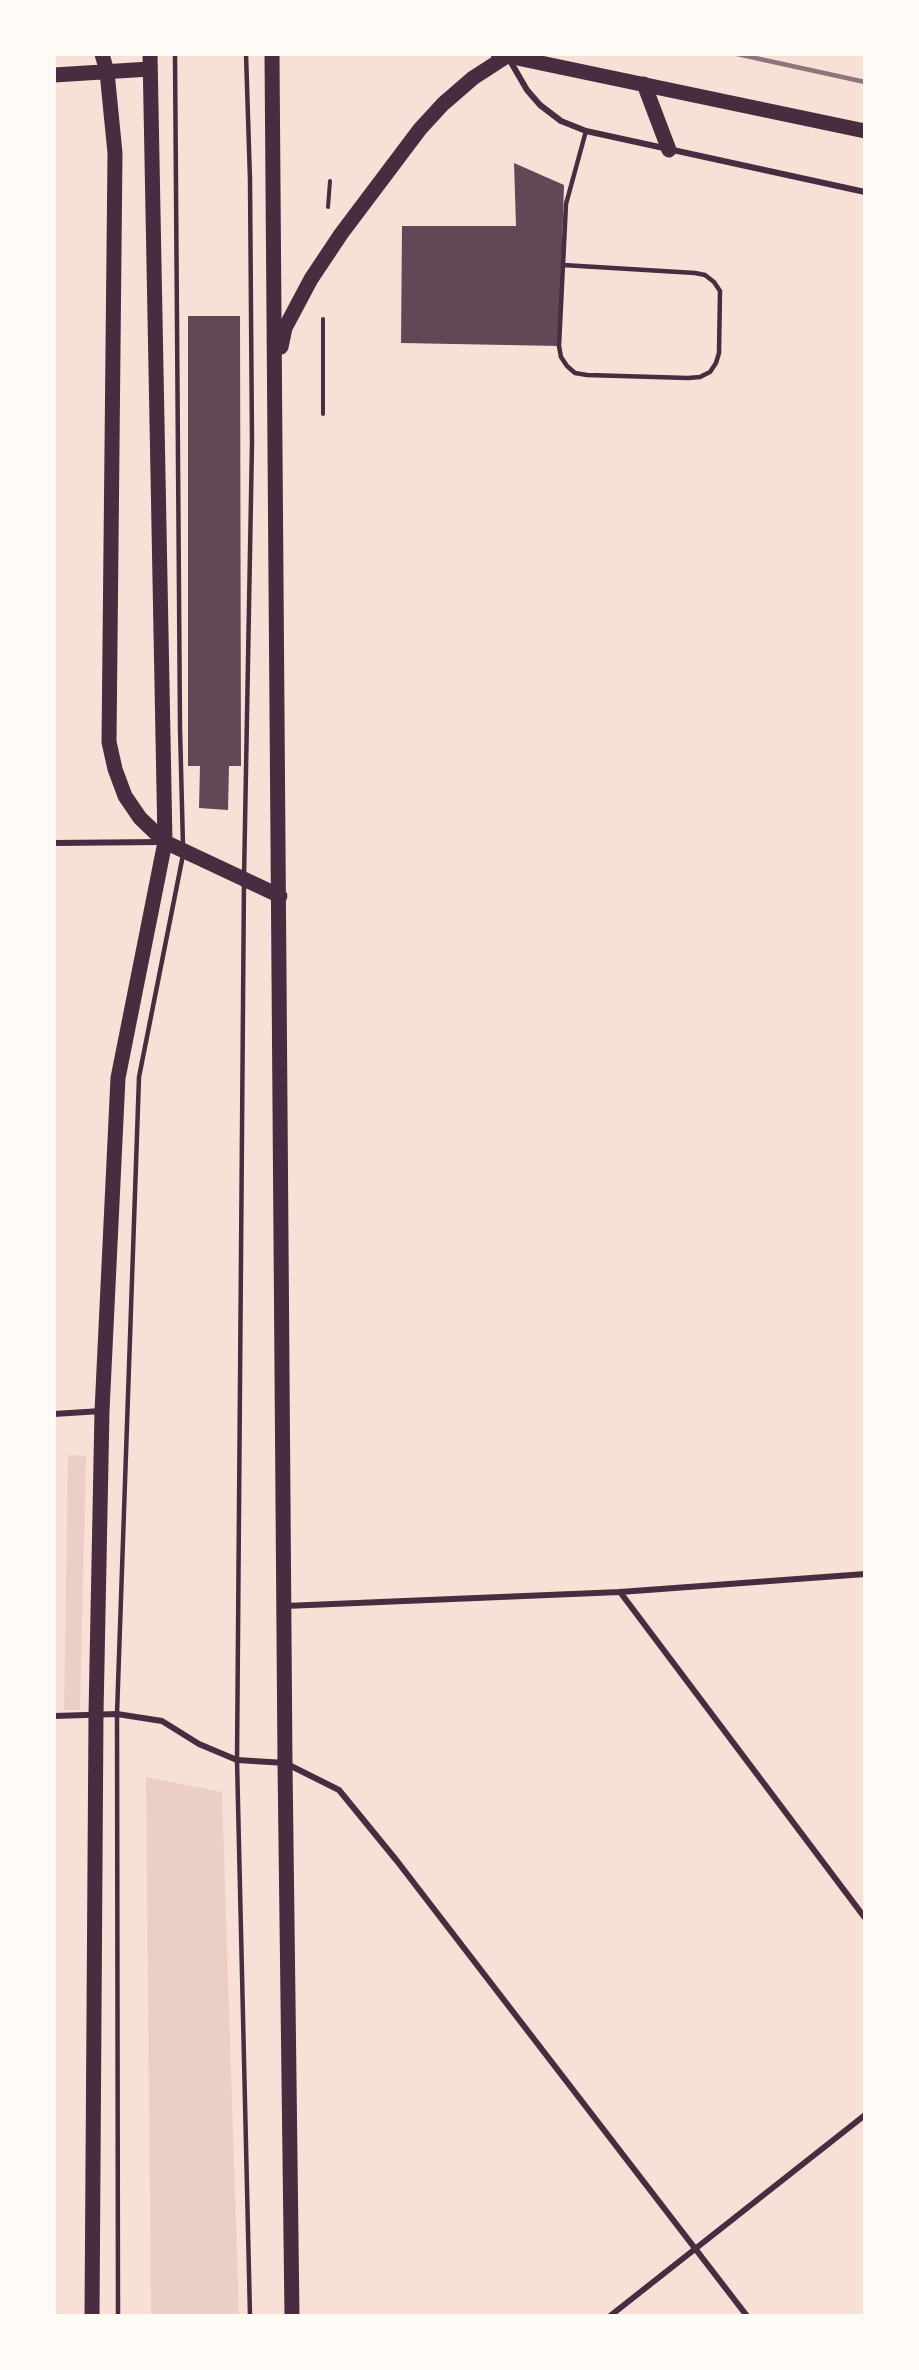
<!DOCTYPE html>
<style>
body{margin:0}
#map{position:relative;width:919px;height:2370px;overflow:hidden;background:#f7e1d7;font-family:Raleway,sans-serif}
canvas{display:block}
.frame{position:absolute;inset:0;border:56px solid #fffaf5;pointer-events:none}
</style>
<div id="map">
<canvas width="919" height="2370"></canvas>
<div class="frame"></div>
</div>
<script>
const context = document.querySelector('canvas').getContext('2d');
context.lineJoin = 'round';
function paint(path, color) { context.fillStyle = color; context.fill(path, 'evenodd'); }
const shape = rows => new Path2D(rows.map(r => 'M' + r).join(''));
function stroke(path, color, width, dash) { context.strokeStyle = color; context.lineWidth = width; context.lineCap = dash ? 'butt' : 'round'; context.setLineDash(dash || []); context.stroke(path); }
const green = shape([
 [68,1455,86,1456,80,1710,64,1710],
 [146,1777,222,1792,239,2316,151,2316]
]);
const building = shape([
 [514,163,564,185,559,346,401,343,402,226,516,226],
 [188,316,240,316,241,766,229,766,228,810,199,808,200,766,188,766]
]);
const path = shape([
 [328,207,330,181],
 [323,319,323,414]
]);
const service = shape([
 [175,54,180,728,183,846],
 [246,54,250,180,252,443,244,879,237,1760,250,2316],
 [563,265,695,273,705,275,714,282,720,291,719,353,716,363,710,372,700,377,688,378,587,375,575,373,567,366,561,357,559,346,566,204,586,131],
 [118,2316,117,1714,139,1077,183,855]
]);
const minor = shape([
 [509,59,527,90,540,105,561,121,586,131,865,192],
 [54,843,161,842],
 [54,1414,101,1411],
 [620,1592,865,1918],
 [285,1606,620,1592,865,1574],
 [54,1716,117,1714,162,1721,199,1744,237,1760,285,1763,339,1790,397,1861,747,2316],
 [610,2316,865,2115]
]);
const primary = shape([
 [102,54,107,72,115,153,109,742,115,769,125,796,140,818,165,842,280,896],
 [272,54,285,1763,292,2316],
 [498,54,865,131],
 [54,75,150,69],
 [644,84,669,150],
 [281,347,285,328,311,279,341,234,420,129,443,104,473,78,507,56],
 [92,2316,96,1714,102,1411,118,1078,165,842,150,54]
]);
const rail = shape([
 [737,54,865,82]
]);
paint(green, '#ebcfc5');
paint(building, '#644757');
stroke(path, '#4a2c40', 4);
stroke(service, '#4a2c40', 4.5);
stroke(minor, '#4a2c40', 6);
stroke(primary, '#4a2c40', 15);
stroke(rail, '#8f747c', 4.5);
</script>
